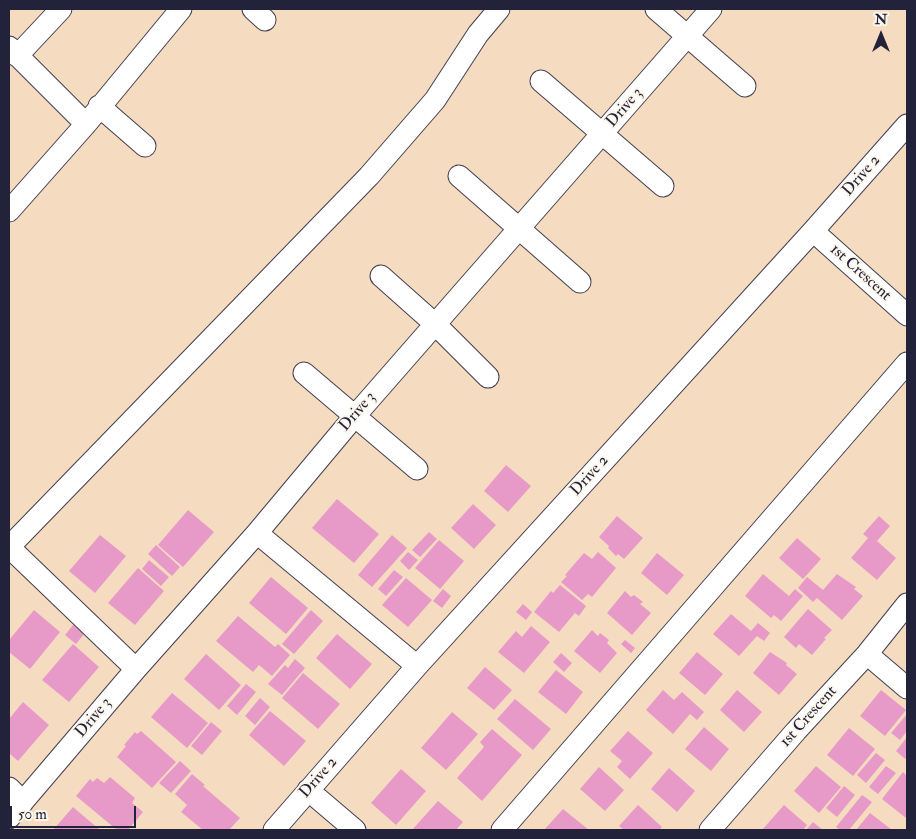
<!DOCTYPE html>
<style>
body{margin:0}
#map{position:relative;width:916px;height:839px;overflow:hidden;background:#f5dcc0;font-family:"IM FELL Double Pica",serif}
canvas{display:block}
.frame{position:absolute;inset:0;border:10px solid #22223b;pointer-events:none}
.north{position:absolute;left:856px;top:10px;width:50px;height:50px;-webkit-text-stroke:4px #fbf7ec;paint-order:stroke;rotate:0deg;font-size:14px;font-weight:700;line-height:20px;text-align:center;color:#22223b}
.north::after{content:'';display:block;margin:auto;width:18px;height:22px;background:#22223b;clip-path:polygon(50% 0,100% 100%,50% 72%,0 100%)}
.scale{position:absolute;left:10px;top:806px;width:126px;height:22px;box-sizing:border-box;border:2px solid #22223b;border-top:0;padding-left:6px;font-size:15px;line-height:18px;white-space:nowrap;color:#22223b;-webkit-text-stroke:4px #fbf7ec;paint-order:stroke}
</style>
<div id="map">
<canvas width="916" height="839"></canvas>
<div class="frame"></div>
<div class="north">N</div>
<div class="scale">50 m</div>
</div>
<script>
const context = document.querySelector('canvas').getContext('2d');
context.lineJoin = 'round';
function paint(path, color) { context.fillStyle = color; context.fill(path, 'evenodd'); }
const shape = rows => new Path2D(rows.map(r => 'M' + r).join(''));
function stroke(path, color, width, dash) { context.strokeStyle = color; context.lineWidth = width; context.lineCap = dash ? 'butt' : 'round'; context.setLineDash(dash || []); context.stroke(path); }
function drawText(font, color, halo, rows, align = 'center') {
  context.font = font + ' "IM FELL Double Pica",serif'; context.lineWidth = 4; context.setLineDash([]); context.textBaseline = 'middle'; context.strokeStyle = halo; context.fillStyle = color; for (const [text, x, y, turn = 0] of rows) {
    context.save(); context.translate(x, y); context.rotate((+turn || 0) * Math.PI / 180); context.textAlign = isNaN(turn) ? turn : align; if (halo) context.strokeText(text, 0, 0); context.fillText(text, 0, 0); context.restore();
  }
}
const building = shape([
 [506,465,531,486,508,512,484,491],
 [337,499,379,534,354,563,312,528],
 [473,504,496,525,474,549,451,528],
 [188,510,214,532,183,567,158,545],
 [617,516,643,538,624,559,618,554,616,556,608,548,609,546,599,537],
 [879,516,890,526,877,541,896,558,877,580,851,558,868,538,863,534],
 [429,532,437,539,420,557,412,550],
 [100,535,126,556,95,593,69,571],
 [392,535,407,548,372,587,358,575],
 [797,538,821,559,803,579,779,558],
 [439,540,464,561,440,589,415,568],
 [156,545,180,567,172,576,148,554],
 [408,552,418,560,409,570,400,561],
 [598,552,616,568,592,597,588,594,582,600,561,582,567,576,565,575,584,553,592,559],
 [657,553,684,575,667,595,641,573],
 [149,560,169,577,161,586,142,569],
 [138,568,164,591,135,625,108,603],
 [394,570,403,577,386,596,378,589],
 [763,574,789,596,795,589,803,596,781,621,774,615,771,618,745,596],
 [837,574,856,587,854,589,863,596,842,620,817,598,813,602,798,588,807,577,823,590],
 [271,577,308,608,286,634,249,603],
 [406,578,432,600,408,627,382,605],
 [560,585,586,606,579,616,575,613,559,632,534,612,551,591,553,593],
 [443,589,451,596,442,608,433,601],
 [625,591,631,597,634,595,643,602,640,604,651,613,632,635,607,613],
 [523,604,532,612,526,620,516,612],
 [808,609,832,630,824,638,826,639,812,655,799,644,796,648,784,637],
 [34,610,60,632,30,669,9,652,9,640],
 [311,610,323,621,294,654,282,644],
 [731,614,751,631,758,623,770,633,764,641,757,636,739,656,713,634],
 [238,616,275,647,278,644,290,655,272,676,259,665,253,672,216,641],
 [73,625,84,634,76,644,65,635],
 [531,626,550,642,524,673,498,652,516,631,522,637],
 [592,630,598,636,600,633,609,640,607,643,617,653,600,673,574,651],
 [337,634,372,664,350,689,316,658],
 [625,640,635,648,631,653,621,644],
 [73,644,99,667,69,702,42,680],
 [697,652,723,674,705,695,679,673],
 [770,652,787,663,786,665,797,674,779,695,753,673],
 [561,653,572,663,564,672,553,662],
 [206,654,241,685,219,710,184,679],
 [295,659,305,668,282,695,268,684,285,665,288,668],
 [485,667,512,690,494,710,467,688],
 [556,670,583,692,566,714,538,692],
 [303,673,340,704,318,729,282,698],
 [246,684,256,692,237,715,227,706],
 [663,690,674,700,682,692,704,712,697,720,690,714,673,734,646,710],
 [737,690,762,712,744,732,720,710],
 [881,690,906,710,885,736,860,716],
 [172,693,208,723,187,748,151,717],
 [260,698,270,707,255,725,245,716],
 [515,699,551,729,533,750,497,719],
 [23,702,49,725,18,761,9,753,9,719],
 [270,711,306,741,284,766,249,735],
 [452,712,478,734,446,770,421,748],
 [907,714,907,731,900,740,891,733],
 [211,722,222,731,202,755,191,746],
 [704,727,729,749,711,771,685,749],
 [849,728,875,749,853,776,827,755],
 [492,729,522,755,482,801,457,778,484,747,480,742],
 [141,731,176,762,152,788,117,757,126,746,124,745,135,732,137,734],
 [628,731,653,753,630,779,617,767,622,761,610,751],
 [907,737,907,756,905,759,896,751],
 [876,753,885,760,866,783,857,775],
 [180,761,191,771,171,793,159,783],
 [816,766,841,787,819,813,794,791],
 [886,766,896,773,878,794,869,787],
 [599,767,624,790,605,811,580,789],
 [669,768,695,791,677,812,651,789],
 [401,769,426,791,396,825,371,803],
 [903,772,907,776,907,816,906,818,882,799],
 [192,774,205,785,203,786,240,818,229,830,203,830,181,812,187,805,175,794],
 [110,777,135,798,132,803,143,812,128,830,117,830,76,796,90,779,93,782,97,778,104,783],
 [844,786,855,795,837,817,826,808],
 [862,795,872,802,849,830,840,830,836,827],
 [438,801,463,822,456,830,412,830],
 [638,805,662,827,659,830,624,830,619,826],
 [784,805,807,825,803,830,762,830],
 [73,807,100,830,53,830],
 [563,809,589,830,544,830],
 [870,813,892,830,856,830],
 [813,822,823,830,806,830]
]);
const minor = shape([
 [253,9,265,20],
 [656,9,745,86],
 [9,47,86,124],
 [17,56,61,9],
 [541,81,663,186],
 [99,106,145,146],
 [459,176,580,282],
 [9,211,86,124,181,9],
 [813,231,907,315],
 [381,276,435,324,488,377],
 [304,373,417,469],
 [257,533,417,666],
 [9,547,369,176,435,100,478,34,499,9],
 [9,547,136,669],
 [867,654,907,688],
 [9,788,23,802],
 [308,790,355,830],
 [9,818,136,669,257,533,354,417,711,9],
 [274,830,417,666,813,231,907,125],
 [502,830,907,363],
 [710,830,796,731,867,654,907,604]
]);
const streetNames = [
 ["Drive 3",625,108,-49],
 ["Drive 2",862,176,-49],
 ["1st Crescent",860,273,42],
 ["Drive 3",358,412,-49],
 ["Drive 2",590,476,-48],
 ["1st Crescent",809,717,-48],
 ["Drive 3",94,718,-50],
 ["Drive 2",319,778,-49]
];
paint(building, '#e79ac8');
stroke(minor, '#423e4f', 23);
stroke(minor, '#fff', 21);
drawText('16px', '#22223b', '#fbf7ec', streetNames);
</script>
